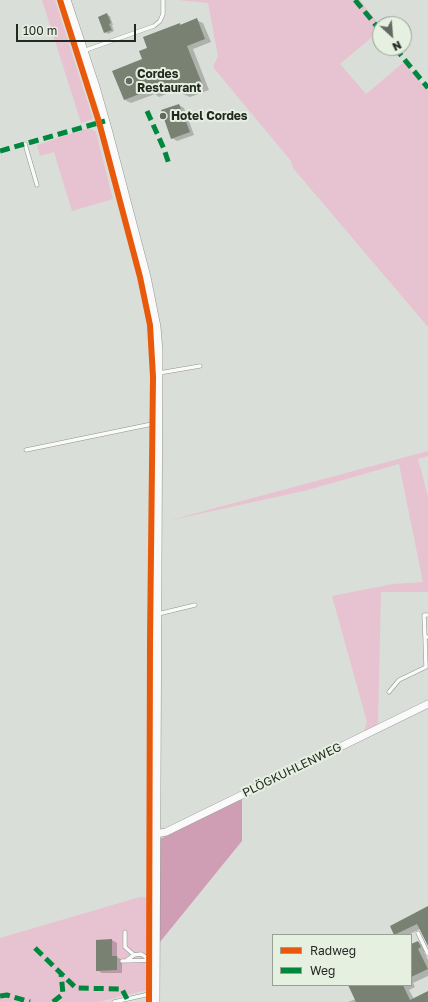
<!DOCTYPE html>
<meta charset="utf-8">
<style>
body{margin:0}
#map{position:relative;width:428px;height:1002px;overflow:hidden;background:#daded8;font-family:"Golos Text",sans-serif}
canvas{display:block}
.legend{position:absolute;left:272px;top:934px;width:140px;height:52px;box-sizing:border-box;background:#e6f0e1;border:1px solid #98a095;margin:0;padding:5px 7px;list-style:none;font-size:12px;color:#242823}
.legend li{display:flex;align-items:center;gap:8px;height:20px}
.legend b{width:20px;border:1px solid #98a095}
.north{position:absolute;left:372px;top:16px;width:40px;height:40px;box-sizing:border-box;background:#e6f0e1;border:1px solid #98a095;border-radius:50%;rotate:154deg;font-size:11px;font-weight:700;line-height:16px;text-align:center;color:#242823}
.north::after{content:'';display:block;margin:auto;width:14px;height:18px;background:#646862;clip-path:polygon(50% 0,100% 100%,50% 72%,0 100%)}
.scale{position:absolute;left:16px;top:24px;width:120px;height:18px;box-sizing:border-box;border:2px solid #242823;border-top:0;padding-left:5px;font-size:12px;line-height:14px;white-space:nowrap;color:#242823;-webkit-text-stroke:3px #e6f0e1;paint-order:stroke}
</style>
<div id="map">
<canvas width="428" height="1002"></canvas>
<ul class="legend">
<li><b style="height:5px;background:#e8590c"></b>Radweg</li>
<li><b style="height:5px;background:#00873e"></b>Weg</li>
</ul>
<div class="north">N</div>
<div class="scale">100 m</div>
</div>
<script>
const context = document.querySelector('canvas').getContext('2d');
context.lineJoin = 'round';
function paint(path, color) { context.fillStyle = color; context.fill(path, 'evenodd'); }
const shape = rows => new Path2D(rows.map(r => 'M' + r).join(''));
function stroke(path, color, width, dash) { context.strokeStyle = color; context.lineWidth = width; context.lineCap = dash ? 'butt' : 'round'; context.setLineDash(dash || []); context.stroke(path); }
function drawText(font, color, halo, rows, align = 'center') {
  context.font = font + ' "Golos Text",sans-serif'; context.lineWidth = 4; context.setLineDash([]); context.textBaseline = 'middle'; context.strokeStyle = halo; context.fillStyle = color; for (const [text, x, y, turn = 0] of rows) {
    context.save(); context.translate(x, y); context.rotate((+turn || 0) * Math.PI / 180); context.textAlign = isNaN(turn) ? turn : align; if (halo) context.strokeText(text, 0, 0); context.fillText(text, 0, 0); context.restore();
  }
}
const green = shape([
 [42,0,55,0,93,119,81,123],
 [178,0,360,0,380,26,378,32,340,64,366,94,404,62,428,91,428,327,293,168,291,161,213,67,218,56,208,3],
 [89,128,96,132,113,199,72,211,54,152,40,156,37,145],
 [428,451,428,456,418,459,428,497,428,592,381,592,378,724,364,731,367,722,332,596,393,584,423,582,399,464,308,490,167,521],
 [140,897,147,897,147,990,99,1002,0,1002,0,938]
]);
const water = shape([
 [242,798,242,841,160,942,160,839]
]);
const shadow = shape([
 [107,15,110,16,113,25,112,25,114,31,108,34,105,32],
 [196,20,203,23,211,42,193,49,209,90,190,97,183,94,181,88,159,97,155,94,131,103,125,100,148,48,179,24,182,25],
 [179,105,184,108,194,135,177,141,172,138],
 [428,908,428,944,420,929,408,935,395,934],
 [112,940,117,943,117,957,122,960,122,973,102,973,97,970],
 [418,942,424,946,427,951,424,952,428,960,428,976,413,983,415,987,409,990,414,999,428,992,428,1002,348,1002,356,999,349,985,411,985,411,945]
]);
const building = shape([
 [107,13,111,23,109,24,112,30,104,33,98,17],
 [197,18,205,39,187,46,203,86,183,94,178,83,151,93,150,90,124,100,112,71,142,59,139,51,147,48,143,37,180,23,180,25],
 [179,104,190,132,171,139,161,110],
 [428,906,428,946,417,924,394,935,390,926],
 [112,939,112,956,117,956,117,970,96,971,96,940],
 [418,941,421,947,418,949,428,969,411,977,411,944],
 [348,985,403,985,410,1000,428,991,428,1002,356,1002]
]);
const service = shape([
 [83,51,154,26,160,21,163,14,163,0],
 [25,144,37,185],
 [159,373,200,366],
 [26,450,157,423],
 [158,614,195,605],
 [425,637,424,615,428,615],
 [389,692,399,680,426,667,425,637,428,637],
 [125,932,125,947,134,955],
 [418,933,428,954],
 [127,960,134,955,141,954,149,959],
 [122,961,154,960],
 [114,1002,154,993]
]);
const minor = shape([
 [156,834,166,832,428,704]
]);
const tertiary = shape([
 [66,0,95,87,107,129,146,277,156,327,158,351,155,1002]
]);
const quiet = shape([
 [355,0,380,30],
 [395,48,428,88],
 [147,111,164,149,169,164],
 [0,151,105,121],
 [35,948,76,988,122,989,127,999],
 [0,996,7,995,30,1002],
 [53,1002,63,994,61,973]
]);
const cycleway = shape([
 [60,0,99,122,140,277,150,325,153,377,150,641,149,1002]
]);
const markers = [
 [129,81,4,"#646862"],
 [163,116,4,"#646862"]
];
const poiNames = [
 ["Cordes",137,74],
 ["Restaurant",137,88],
 ["Hotel Cordes",171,116]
];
const streetNames = [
 ["PLÖGKUHLENWEG",292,770,-26]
];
paint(green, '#e7c2d1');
paint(water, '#d09eb4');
paint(shadow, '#0003');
paint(building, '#798272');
stroke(service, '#91948f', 4.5);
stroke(minor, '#91948f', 8);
stroke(tertiary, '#91948f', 10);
stroke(service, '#f9faf9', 3.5);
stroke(minor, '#f9faf9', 7);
stroke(tertiary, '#f9faf9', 9);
stroke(quiet, '#00873e', 5, [10, 5]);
stroke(cycleway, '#e8590c', 6);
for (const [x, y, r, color] of markers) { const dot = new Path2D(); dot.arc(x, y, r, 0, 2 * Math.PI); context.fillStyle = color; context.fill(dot); stroke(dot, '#e6f0e1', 1.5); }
drawText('bold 12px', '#242823', '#e6f0e1', poiNames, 'left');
drawText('12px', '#242823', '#e6f0e1', streetNames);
</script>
